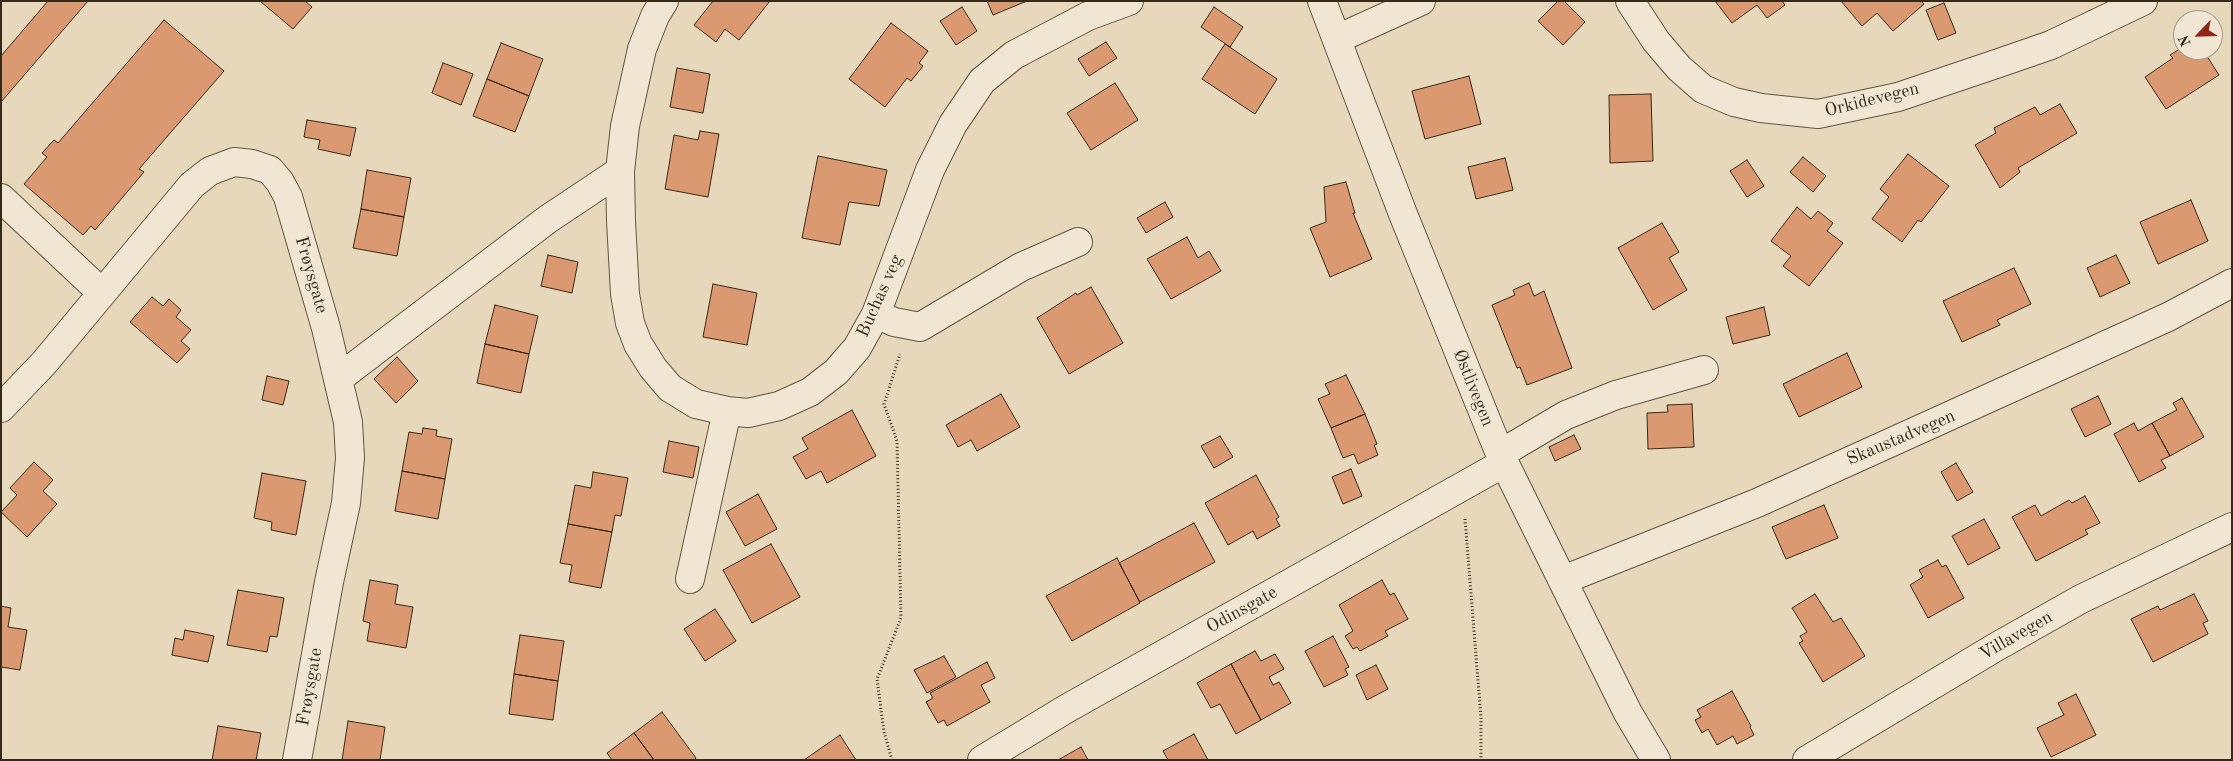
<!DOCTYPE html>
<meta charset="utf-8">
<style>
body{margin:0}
#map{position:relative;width:2233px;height:761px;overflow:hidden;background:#e8d8bb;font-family:"Old Standard TT",serif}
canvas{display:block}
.frame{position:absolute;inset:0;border:2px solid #372918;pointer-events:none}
.north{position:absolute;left:2173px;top:10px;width:50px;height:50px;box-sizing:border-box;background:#f0e6d3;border:1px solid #a69a88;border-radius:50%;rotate:246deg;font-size:14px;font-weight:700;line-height:20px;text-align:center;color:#372918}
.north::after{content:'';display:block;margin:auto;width:18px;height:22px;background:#8f2418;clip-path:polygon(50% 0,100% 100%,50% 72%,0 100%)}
</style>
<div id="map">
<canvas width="2233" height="761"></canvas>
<div class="frame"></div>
<div class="north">N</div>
</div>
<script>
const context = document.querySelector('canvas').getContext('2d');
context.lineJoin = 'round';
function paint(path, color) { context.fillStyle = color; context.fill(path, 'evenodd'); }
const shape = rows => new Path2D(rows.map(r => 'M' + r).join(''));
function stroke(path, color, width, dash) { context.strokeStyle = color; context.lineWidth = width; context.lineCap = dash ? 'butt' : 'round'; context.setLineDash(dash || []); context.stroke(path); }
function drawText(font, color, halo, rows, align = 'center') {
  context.font = font + ' "Old Standard TT",serif'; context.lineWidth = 4; context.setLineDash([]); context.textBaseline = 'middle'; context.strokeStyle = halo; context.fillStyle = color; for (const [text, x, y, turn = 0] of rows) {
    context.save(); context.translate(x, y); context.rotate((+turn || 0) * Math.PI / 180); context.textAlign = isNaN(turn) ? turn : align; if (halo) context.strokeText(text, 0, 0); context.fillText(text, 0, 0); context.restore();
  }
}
const building = shape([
 [48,1,88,1,1,102,1,56,48,1],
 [260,1,305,1,312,7,293,29,260,1],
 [713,1,770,1,739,40,725,29,716,42,694,25,713,1],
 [987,1,1027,1,993,15,987,1],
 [1558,1,1564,1,1585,22,1563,45,1538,21,1558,1],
 [1715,1,1782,1,1785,5,1767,18,1757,5,1732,23,1715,1],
 [1841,1,1921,1,1924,4,1893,31,1877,13,1862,26,1841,1],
 [1944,3,1956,33,1938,40,1926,10,1944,3],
 [962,7,977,31,956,45,940,21,962,7],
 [1214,7,1243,27,1230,47,1201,27,1214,7],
 [164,20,224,71,139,169,144,172,95,230,91,226,83,235,24,184,47,157,42,153,54,140,58,143,164,20],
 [891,23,928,51,919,63,923,66,911,81,907,78,885,107,849,79,891,23],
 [1106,42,1117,58,1089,76,1078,59,1106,42],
 [501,43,543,59,529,96,487,79,501,43],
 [1225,44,1277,79,1255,114,1202,79,1225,44],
 [2183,47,2183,50,2203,50,2219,75,2166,109,2145,77,2173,58,2170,55,2183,47],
 [443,63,473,74,461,105,432,93,443,63],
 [677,68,710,74,703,113,670,107,677,68],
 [1469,76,1481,124,1425,139,1412,91,1469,76],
 [487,79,529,96,515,132,473,116,487,79],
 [1115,83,1138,120,1091,150,1067,113,1115,83],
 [1651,94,1653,161,1610,163,1609,95,1651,94],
 [2060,104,2077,133,2018,168,2020,172,2000,188,1975,145,1996,133,1994,128,2035,107,2040,115,2060,104],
 [307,120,356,128,350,156,318,149,320,140,304,137,307,120],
 [700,131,719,134,708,197,665,189,674,135,698,140,700,131],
 [1908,154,1949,186,1921,222,1918,220,1902,242,1872,219,1889,197,1880,189,1908,154],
 [818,156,887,170,879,206,849,202,840,245,802,238,818,156],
 [1803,157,1826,176,1813,192,1790,172,1803,157],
 [1505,158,1513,190,1476,199,1468,167,1505,158],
 [1747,160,1764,186,1747,197,1730,171,1747,160],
 [367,170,411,178,404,217,361,209,367,170],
 [1346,182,1355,213,1353,213,1372,259,1330,277,1310,228,1326,222,1324,187,1346,182],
 [2191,200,2208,241,2158,264,2140,222,2191,200],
 [1165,202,1173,217,1146,233,1137,218,1165,202],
 [1797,207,1811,219,1818,211,1833,223,1827,231,1843,243,1809,286,1783,266,1791,256,1771,241,1797,207],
 [361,209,404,217,397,256,353,248,361,209],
 [1662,223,1679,252,1669,258,1687,290,1653,310,1618,248,1662,223],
 [1187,237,1198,258,1209,251,1221,271,1171,299,1147,259,1187,237],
 [548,255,578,262,572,293,541,286,548,255],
 [2116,255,2130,283,2100,297,2087,268,2116,255],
 [2014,268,2031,304,1997,320,2000,325,1962,342,1943,301,2014,268],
 [1529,283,1534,296,1544,291,1572,368,1527,385,1520,367,1517,368,1492,305,1515,295,1513,290,1529,283],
 [713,284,757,293,747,345,703,337,713,284],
 [1091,287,1123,343,1069,374,1037,318,1076,293,1077,295,1091,287],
 [152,297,163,306,169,299,181,310,176,317,191,330,181,341,190,349,177,363,130,322,152,297],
 [495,305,538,316,529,354,485,344,495,305],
 [1764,307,1770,335,1733,344,1726,317,1764,307],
 [485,344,529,354,521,393,477,383,485,344],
 [1847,353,1862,387,1799,417,1783,384,1847,353],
 [397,357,418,381,396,403,374,379,397,357],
 [1346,375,1365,414,1331,428,1318,399,1330,394,1325,384,1346,375],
 [267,376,289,381,283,405,262,400,267,376],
 [1001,394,1020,427,977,451,971,440,958,447,946,425,1001,394],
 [2098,396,2111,424,2085,437,2071,409,2098,396],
 [2182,398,2204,437,2170,456,2152,423,2177,410,2173,403,2182,398],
 [1692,404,1694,447,1648,449,1647,413,1668,412,1667,405,1692,404],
 [852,410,876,456,827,483,821,471,806,479,793,457,808,449,802,438,852,410],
 [1365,414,1377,444,1374,445,1378,455,1358,464,1354,454,1343,458,1331,428,1365,414],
 [2134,423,2138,431,2152,423,2170,456,2161,460,2166,468,2139,482,2114,434,2134,423],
 [423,428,437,430,436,436,452,439,445,479,402,471,409,432,422,434,423,428],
 [1574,435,1581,449,1555,461,1549,447,1574,435],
 [1220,436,1233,457,1214,468,1201,446,1220,436],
 [669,441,699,447,693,478,663,472,669,441],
 [34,462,53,480,43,491,57,504,27,537,1,512,17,495,10,488,34,462],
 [1956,463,1973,492,1957,501,1941,472,1956,463],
 [1351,469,1362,496,1343,504,1332,477,1351,469],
 [402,471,445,479,438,519,395,511,402,471],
 [593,472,628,478,621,516,615,515,612,532,568,524,575,485,591,488,593,472],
 [262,473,306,481,296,535,271,530,272,522,254,518,262,473],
 [1256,475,1279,517,1276,519,1280,526,1257,539,1253,531,1228,545,1205,503,1256,475],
 [758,494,777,529,745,546,726,512,758,494],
 [2085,496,2100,523,2085,530,2088,534,2036,561,2012,517,2035,505,2041,516,2069,500,2072,503,2085,496],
 [1824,505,1838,538,1786,559,1772,527,1824,505],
 [1984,519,2000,548,1968,565,1952,536,1984,519],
 [1194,523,1215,562,1140,602,1119,563,1194,523],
 [568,524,612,532,601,588,569,582,572,565,560,563,568,524],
 [771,544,800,597,752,623,723,570,771,544],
 [1117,558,1140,603,1072,641,1046,596,1117,558],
 [1938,560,1942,567,1946,565,1964,598,1928,618,1910,585,1923,577,1919,570,1938,560],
 [370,580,398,585,395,604,413,607,406,648,367,641,370,623,363,621,370,580],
 [1382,580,1390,595,1394,593,1408,619,1385,631,1388,636,1360,651,1357,647,1353,649,1345,636,1353,631,1339,605,1382,580],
 [238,590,284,598,277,637,270,636,267,652,227,645,238,590],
 [1815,594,1833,622,1841,618,1865,656,1823,682,1799,643,1803,641,1800,636,1807,632,1792,608,1815,594],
 [2194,594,2208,621,2203,623,2208,634,2153,662,2131,619,2158,606,2160,610,2194,594],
 [1,606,11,608,8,627,27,630,20,670,1,667,1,606],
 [715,609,736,641,705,661,684,629,715,609],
 [185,630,214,636,208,662,172,655,175,638,183,640,185,630],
 [520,635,564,641,558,681,514,674,520,635],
 [1333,636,1349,667,1345,669,1348,675,1324,687,1305,651,1333,636],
 [1255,651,1261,661,1275,654,1284,669,1269,677,1273,685,1279,682,1291,703,1261,720,1231,664,1255,651],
 [944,656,956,677,927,693,914,670,944,656],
 [987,662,995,678,981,685,990,702,947,726,944,720,938,723,926,702,933,698,930,693,987,662],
 [1231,664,1261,720,1236,734,1220,704,1211,708,1197,683,1231,664],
 [1376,665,1388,689,1367,700,1356,675,1376,665],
 [514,674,558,681,553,720,509,714,514,674],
 [1732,691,1751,726,1750,727,1754,735,1737,744,1733,736,1717,745,1708,729,1702,733,1695,720,1701,717,1697,710,1732,691],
 [2076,694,2096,735,2051,757,2037,728,2064,715,2058,703,2076,694],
 [662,712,696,758,694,760,654,760,634,733,662,712],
 [348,721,385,727,380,760,342,760,348,721],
 [218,726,261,733,256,760,212,760,218,726],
 [634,733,654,760,612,760,607,753,634,733],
 [1194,734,1208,760,1168,760,1163,751,1194,734],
 [840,735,856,760,804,760,840,735],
 [1081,747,1088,760,1058,760,1081,747]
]);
const path = shape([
 [1465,519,1481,718,1481,760],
 [892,760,884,732,877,679,901,618,897,441,884,404,900,354]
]);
const minor = shape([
 [664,1,655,16,642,49,625,126,620,171,621,221,625,294,630,323,638,344,653,368,670,388,696,404,727,411,748,413,779,406,810,392,836,372,857,348,876,314,930,170,953,124,982,81,1014,55,1088,16,1129,1],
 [1322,1,1403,214,1500,454,1628,713,1656,760],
 [1630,1,1656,41,1679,68,1703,89,1734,102,1761,108,1818,114,1898,97,1999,63,2051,45,2143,1],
 [1337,39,1421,1],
 [1,198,102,293],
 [876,314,894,322,920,327,1021,267,1078,242],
 [339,378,548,219,620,171],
 [1,408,44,363,192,185,210,171,234,162,252,164,270,170,280,182,288,197,326,328,348,422,350,458,346,503,329,582,297,760],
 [1500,454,1566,415,1616,395,1704,370],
 [690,579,727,411],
 [1563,580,1757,503,2168,317,2232,283],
 [982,760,1066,709,1504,463],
 [1807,760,1996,647,2081,599,2232,527]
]);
const streetNames = [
 ["Orkidevegen",1872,100,-14],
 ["Frøysgate",311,275,74],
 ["Buchas veg",880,296,-66],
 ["Østlivegen",1473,388,68],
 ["Skaustadvegen",1901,438,-23],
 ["Odinsgate",1242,610,-29],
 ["Villavegen",2016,636,-30],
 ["Frøysgate",310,687,-80]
];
paint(building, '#db9972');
stroke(building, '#372918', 1);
stroke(minor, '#635541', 30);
stroke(path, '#372918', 3, [1, 2.5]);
stroke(minor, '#f0e6d3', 28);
drawText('18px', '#372918', '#f0e6d3', streetNames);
</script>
